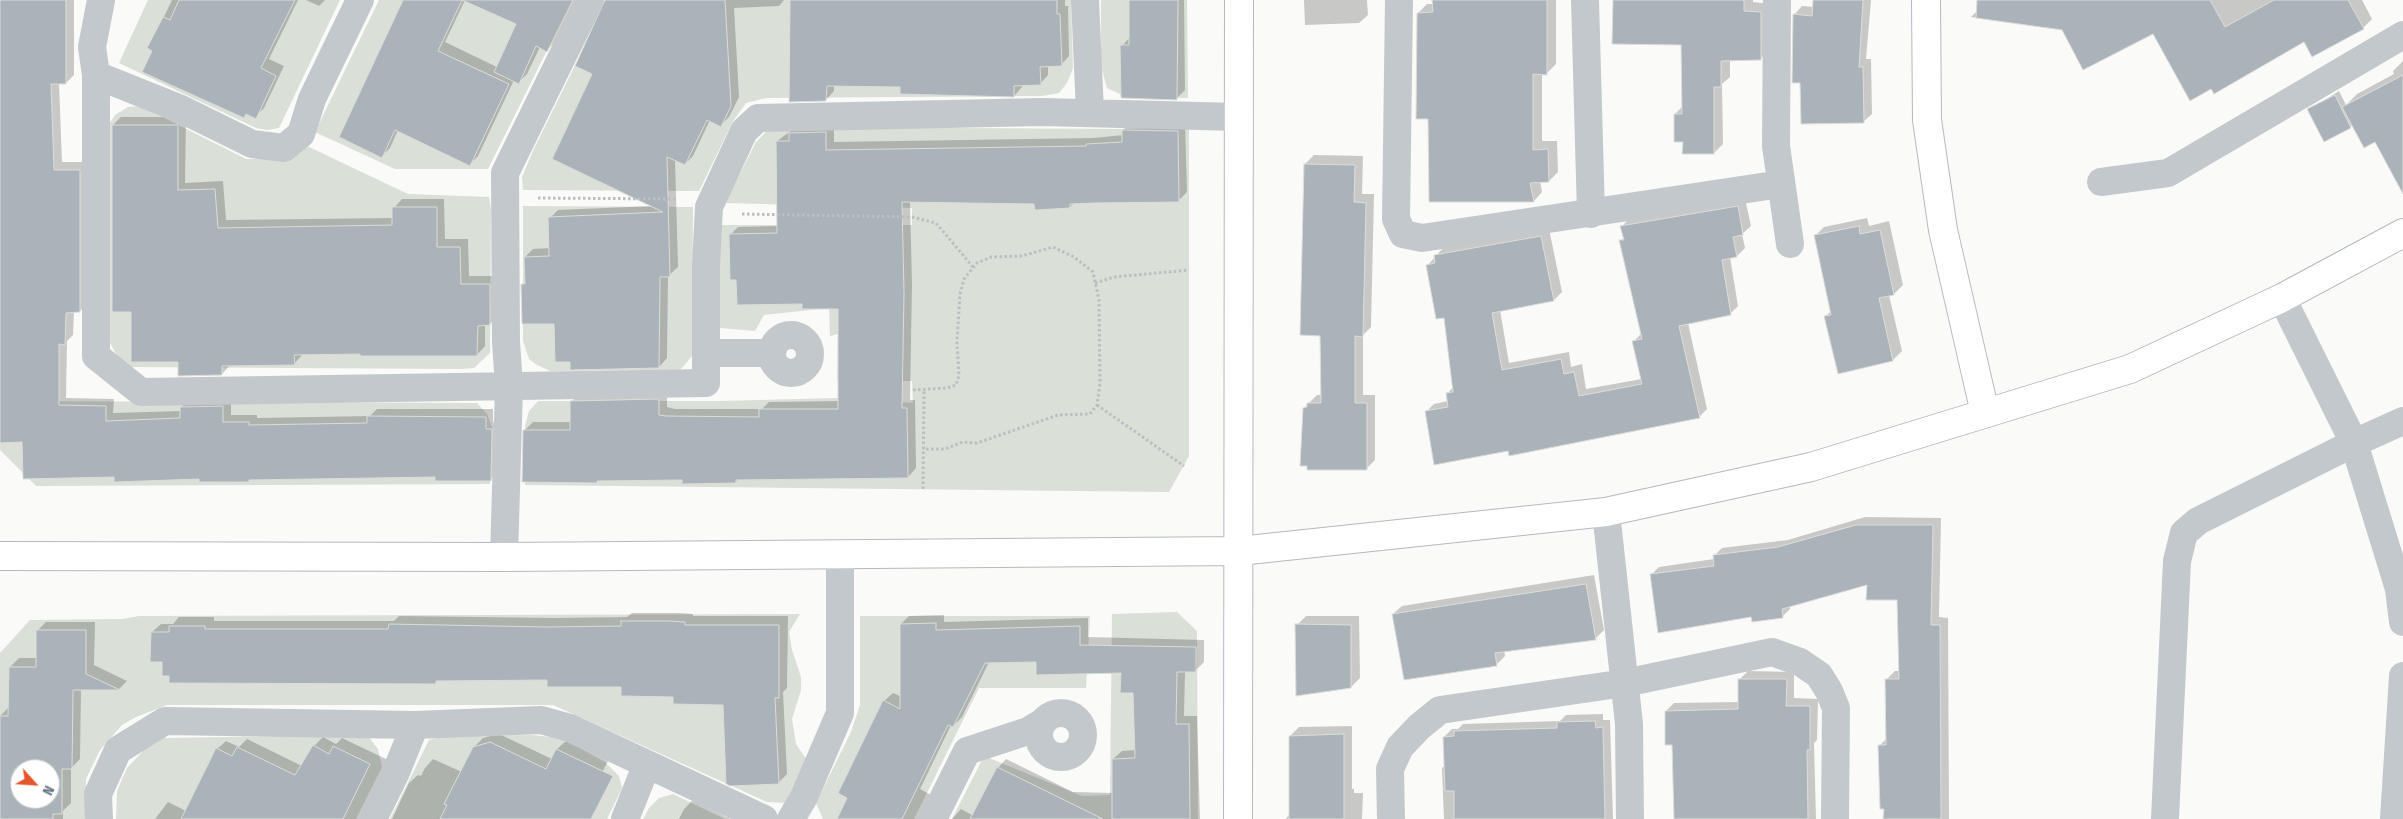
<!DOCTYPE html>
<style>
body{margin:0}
#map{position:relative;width:2403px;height:819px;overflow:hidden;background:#fafaf8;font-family:"Fira Sans Condensed",sans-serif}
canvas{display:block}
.north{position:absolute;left:10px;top:759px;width:50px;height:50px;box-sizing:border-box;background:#fff;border:1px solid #c1c8cd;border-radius:50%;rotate:116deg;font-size:14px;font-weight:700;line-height:20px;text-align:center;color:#657683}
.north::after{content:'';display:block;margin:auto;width:18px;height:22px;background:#e4572e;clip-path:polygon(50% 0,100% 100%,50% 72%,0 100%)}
</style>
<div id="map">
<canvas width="2403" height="819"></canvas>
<div class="north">N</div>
</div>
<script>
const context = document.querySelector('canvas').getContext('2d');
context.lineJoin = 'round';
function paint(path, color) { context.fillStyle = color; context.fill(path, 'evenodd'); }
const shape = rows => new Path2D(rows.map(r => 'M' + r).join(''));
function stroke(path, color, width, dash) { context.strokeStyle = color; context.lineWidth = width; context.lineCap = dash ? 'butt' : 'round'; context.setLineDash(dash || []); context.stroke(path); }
const green = shape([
 [148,0,340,0,279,128,267,130,256,128,119,63],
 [379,0,572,0,488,169,395,169,315,132],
 [607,0,1071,0,1073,68,1067,83,1059,93,1042,96,766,98,746,103,733,121,699,191,523,190,522,177,533,151],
 [1101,0,1187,0,1188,98,1126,97,1107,88,1101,66],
 [141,106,246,159,277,159,307,146,408,194,489,197,491,209,490,353,474,368,462,369,123,367,108,339,108,126,115,115,128,107],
 [771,127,1127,129,1189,127,1189,456,1169,492,525,485,525,426,529,411,538,401,721,401,837,398,913,403,912,381,837,381,838,334,830,336,829,308,764,315,755,331,720,328,719,225,912,225,912,208,725,203,756,142],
 [523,206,693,207,692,356,680,370,550,371,537,365,529,359,523,341],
 [0,401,477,403,487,414,492,427,490,484,36,486,0,450],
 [1177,612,1197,631,1198,819,952,819,984,756,1082,796,1110,795,1112,614],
 [800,614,789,632,792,650,801,677,801,690,792,719,796,744,807,760,786,803,767,802,553,705,167,705,136,717,122,725,100,750,86,779,85,819,0,819,0,653,30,620,122,619,139,616],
 [20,769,50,769,50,799,20,799],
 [860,616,1090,616,1086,688,979,688,914,819,823,819,816,803,851,732,860,705],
 [349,735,368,736,378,749,382,767,356,819,116,819,117,791,127,768,143,751,164,738],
 [532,735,562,738,605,762,619,776,622,788,607,819,390,819,429,740,444,736],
 [673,794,725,819,643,819,649,808,659,798]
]);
const shadow = shape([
 [0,0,74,0,74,75,66,83,59,83,62,162,88,162,88,303,80,311,74,311,73,335,67,341,66,398,114,399,113,413,181,411,181,408,189,399,231,399,231,415,257,415,257,418,370,416,377,409,493,409,493,422,500,422,498,472,490,480,436,476,250,479,248,481,115,475,23,441,0,442],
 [172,0,298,0,269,59,284,66,264,108,255,117,247,113,243,117,149,48],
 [306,0,325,0,319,6],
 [402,0,576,0,555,42,547,50,540,47,527,74,519,82,514,80,478,156,470,164,398,130,390,148,382,156,404,1],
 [465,0,518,23,497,67,445,42],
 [607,0,784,0,779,6,734,8,739,97,729,117,721,125,710,120,693,156,685,164,675,159,678,267,668,276,667,358,659,367,572,360,555,322,523,285,526,281,525,257,533,249,550,248,550,218,558,210,652,206,594,74],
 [791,0,1065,0,1065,6,1068,6,1069,56,1061,65,1048,65,1048,75,1040,84,1022,85,1022,87,1014,96,901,86,834,85,834,91,826,100],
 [1130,0,1184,0,1185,90,1176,99,1122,46,1130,37],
 [1304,0,1367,0,1368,15,1359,23,1305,25],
 [1434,0,1556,0,1556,64,1547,73,1542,73,1542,141,1557,141,1558,172,1549,181,1540,181,1542,192,1534,201,1429,118,1418,13,1427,4,1434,4],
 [1614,0,1753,0,1753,2,1770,4,1769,50,1760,59,1730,60,1730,77,1722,84,1723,144,1714,153,1684,141,1675,114,1683,106,1682,43],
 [1814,0,1871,0,1866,59,1871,59,1872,114,1863,122,1801,82,1794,15,1802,6,1814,7],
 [1982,0,2362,0,2372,19,2363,28,2305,40,2063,29,1971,17,1979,9],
 [2403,61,2403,149,2375,140,2353,125,2324,140,2309,110,2339,91,2346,105,2357,94,2394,74,2393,71],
 [121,117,186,117,185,183,223,181,226,220,394,218,394,208,402,199,444,199,445,239,468,239,469,276,498,276,498,316,490,324,485,324,485,346,477,355,303,354,294,364,230,365,222,374,179,361,132,311,113,125],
 [1131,122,1185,123,1187,192,1179,200,1074,203,1070,207,1036,203,910,201,912,284,910,400,915,400,916,468,908,477,740,478,736,482,683,479,599,479,596,482,525,430,533,422,571,422,572,401,580,393,667,392,667,407,675,409,762,409,769,402,840,401,839,307,803,303,738,279,730,235,738,227,778,226,777,141,799,125,834,124,834,142,1094,138,1123,135,1123,130],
 [1314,155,1363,156,1362,194,1374,194,1371,327,1363,335,1363,395,1375,395,1375,460,1366,469,1304,408,1317,395,1322,395,1321,334,1305,164],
 [1745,199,1751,226,1742,234,1745,248,1737,256,1730,257,1738,306,1730,314,1688,323,1707,409,1699,417,1509,450,1426,412,1434,404,1448,401,1447,394,1453,387,1445,316,1427,266,1443,248,1549,229,1562,292,1554,300,1500,310,1509,363,1569,352,1571,367,1582,364,1586,389,1642,379,1634,341,1642,333,1621,241,1624,237,1622,226,1629,219],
 [1867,218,1869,226,1889,221,1903,285,1894,294,1889,295,1902,351,1893,360,1825,317,1831,311,1815,236,1824,227],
 [1865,517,1941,518,1939,617,1948,618,1949,819,1885,819,1880,745,1887,738,1887,679,1895,671,1900,671,1899,599,1868,583,1790,606,1790,609,1782,617,1752,616,1651,575,1659,567,1714,559,1714,556,1722,548,1788,540],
 [1594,575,1604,630,1595,639,1504,650,1505,656,1496,665,1393,614,1402,606],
 [632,613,680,613,693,614,693,616,788,616,787,688,783,692,787,774,778,783,725,704,622,686,548,679,438,679,435,683,170,675,152,632,161,624,173,624,179,617,214,617,214,621,394,621,399,616,556,618,627,617],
 [944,615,944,622,1088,618,1088,637,1204,640,1204,662,1195,671,1185,671,1184,716,1197,716,1200,819,952,819,961,809,974,816,998,768,1006,759,1073,792,1113,793,1113,759,1122,751,1136,750,1134,692,1122,672,1037,661,989,662,962,717,953,726,951,725,920,789,931,795,928,819,838,819,849,797,884,701,893,693,902,697,901,624,909,616],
 [1306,616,1359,616,1360,678,1351,687,1297,625],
 [46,622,95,622,94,665,127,681,119,689,81,689,80,759,71,768,71,803,63,811,63,819,0,819,0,716,9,707,10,667,19,658,37,658,37,631],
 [20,769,50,769,50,799,20,799],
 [1748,671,1794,672,1794,698,1818,699,1817,740,1814,743,1816,819,1675,819,1673,744,1666,711,1674,703,1740,702,1740,679],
 [1603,714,1603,720,1610,720,1613,819,1444,819,1442,768,1446,764,1444,737,1452,729,1458,729,1463,724,1560,721,1566,715],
 [1352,726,1352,789,1354,789,1354,793,1363,793,1362,819,1286,819,1290,813,1290,736,1299,727],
 [499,734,552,759,557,749,566,741,608,761,578,819,392,819,409,783,418,775,421,776,425,768,433,759,462,772,474,747,483,738],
 [323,737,336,744,342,738,388,760,369,819,155,819,168,802,186,811,217,749,226,741,239,747,247,739,302,766,314,746],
 [693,800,730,819,679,819,684,809]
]);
const building = shape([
 [0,0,66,0,66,84,51,84,54,170,80,170,80,312,66,313,65,345,59,344,59,405,106,406,106,421,180,418,180,407,223,406,223,422,249,422,249,425,367,423,367,416,486,417,486,429,492,429,491,481,435,481,435,477,249,480,249,482,199,482,199,479,114,482,114,477,23,479,22,442,0,443,0,0],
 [179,0,295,0,261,68,276,76,256,119,246,114,244,118,142,72,152,51,147,48,163,17,170,20,179,0],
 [403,0,573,0,547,52,536,46,519,84,494,72,516,24,462,0,438,51,509,84,470,166,395,130,382,158,339,137,403,0],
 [605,0,725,0,731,106,721,127,707,120,685,165,667,157,670,277,660,277,659,368,570,370,570,362,555,362,554,324,522,324,521,284,525,284,524,257,549,256,548,217,663,212,552,159,592,74,575,66,605,0],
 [790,0,1057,0,1057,14,1060,14,1062,66,1040,67,1041,85,1014,86,1014,97,900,94,900,87,827,86,826,101,789,102,790,0],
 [1129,0,1178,0,1177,100,1121,98,1120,45,1129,45,1129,0],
 [1432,0,1547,0,1547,75,1533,74,1533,150,1548,149,1549,182,1530,183,1534,202,1429,202,1428,119,1416,119,1417,13,1433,12,1432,0],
 [1613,0,1744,0,1744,11,1761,12,1761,60,1721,61,1721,87,1714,87,1714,154,1682,154,1683,142,1674,142,1674,114,1682,114,1681,45,1612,44,1613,0],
 [1813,0,1863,0,1859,67,1863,67,1864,123,1801,124,1800,83,1792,83,1793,14,1812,16,1813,0],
 [1977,0,2210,0,2225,27,2274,0,2348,0,2364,29,2312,57,2304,42,2214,94,2211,89,2190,101,2153,34,2083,70,2062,30,1976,18,1977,0],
 [2403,75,2403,194,2375,142,2364,148,2342,107,2403,75],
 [2335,95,2351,128,2324,142,2307,109,2335,95],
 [112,125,178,125,178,190,215,189,218,228,392,225,392,207,437,207,437,247,460,247,461,284,490,284,490,325,478,326,477,356,360,356,360,354,294,355,295,365,222,366,222,375,178,376,178,362,131,362,131,312,112,312,112,125],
 [1122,130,1178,131,1179,202,1093,203,1070,204,1070,208,1035,210,1034,204,902,202,904,293,902,408,907,408,908,478,736,480,736,483,682,484,682,480,597,481,597,483,522,482,523,430,570,430,570,401,659,399,659,415,666,416,759,417,759,409,838,409,838,309,802,309,802,304,737,305,736,280,730,280,729,234,777,233,776,141,789,141,789,133,826,132,826,150,1086,146,1086,144,1122,142,1122,130],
 [1304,164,1355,165,1354,202,1366,203,1363,337,1355,336,1355,403,1367,403,1367,470,1307,470,1307,466,1300,466,1303,408,1307,407,1307,403,1321,403,1320,336,1300,335,1304,164],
 [1738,206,1743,235,1733,237,1737,257,1722,260,1731,315,1679,326,1700,418,1509,456,1508,451,1434,465,1425,411,1448,407,1446,393,1453,392,1444,318,1436,319,1426,265,1435,263,1434,255,1541,236,1554,301,1492,313,1502,370,1561,359,1564,374,1574,372,1579,396,1642,384,1632,341,1642,339,1619,240,1624,240,1620,226,1738,206],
 [1859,226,1860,234,1880,230,1894,295,1879,298,1893,361,1838,374,1824,316,1831,315,1814,235,1859,226],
 [1856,525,1933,525,1931,625,1940,625,1941,819,1883,819,1884,809,1880,809,1878,745,1886,745,1885,679,1899,679,1897,600,1866,600,1867,585,1782,609,1783,618,1752,622,1751,617,1658,633,1650,574,1714,566,1713,555,1778,547,1856,525],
 [1586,584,1596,640,1495,653,1497,666,1404,680,1392,614,1586,584],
 [621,621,670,621,685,622,685,625,779,625,779,698,775,698,779,784,730,786,726,784,723,705,673,704,673,697,621,696,621,687,547,687,547,680,436,681,436,684,169,683,169,676,162,676,162,662,150,662,151,632,169,632,169,626,205,626,205,629,388,629,389,624,547,627,621,626,621,621],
 [936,623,936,630,1080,626,1080,645,1196,647,1196,672,1177,672,1176,724,1189,724,1190,819,1112,819,1112,759,1135,758,1133,693,1120,693,1121,673,1036,675,1036,662,985,663,953,727,948,725,902,819,837,819,847,798,838,793,883,700,900,709,900,624,936,623],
 [1295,624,1351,625,1351,688,1296,696,1295,624],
 [36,630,86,630,86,674,120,690,73,690,72,769,62,769,62,814,53,814,53,819,0,819,0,716,8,716,9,667,36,667,36,630],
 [20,769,50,769,50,799,20,799,20,769],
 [1738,679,1787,679,1786,706,1810,706,1810,750,1807,750,1808,819,1674,819,1672,745,1665,745,1665,711,1738,709,1738,679],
 [1595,721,1596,728,1603,727,1605,819,1454,819,1454,791,1445,791,1443,737,1454,736,1454,731,1557,728,1557,722,1595,721],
 [1344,734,1344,819,1289,819,1289,736,1344,734],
 [490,742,546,769,556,749,613,776,591,819,440,819,447,805,444,804,473,747,490,742],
 [313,745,329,754,333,746,370,764,343,819,181,819,216,748,232,756,237,747,295,775,313,745],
 [997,767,1103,819,970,819,997,767]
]);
const path = shape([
 [538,198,677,199],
 [742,214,912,217,936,223,973,267],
 [1095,283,1114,277,1189,270],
 [913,390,946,388,956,385,959,376,957,342,960,294,964,279,977,263,991,257,1022,256,1053,247,1074,257,1093,272,1099,300,1100,384,1097,405,1090,414,1058,415,977,443,963,442,945,449,923,449],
 [1097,405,1184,466],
 [923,489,924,389]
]);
const street = shape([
 [101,0,92,47,96,75,96,356,141,392,706,383,706,265,709,207,744,131,758,118,1042,112,1239,117],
 [1085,0,1090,112],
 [1399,0,1396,219,1403,234,1422,238,1781,184],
 [1585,0,1591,214],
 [1777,0,1776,146,1790,244],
 [96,75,181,109,252,144,284,148,301,134,312,99,360,0],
 [2101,182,2168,173,2403,35],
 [2282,298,2354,443,2399,589,2403,622],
 '772 354a19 19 0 1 1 38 0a19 19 0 1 1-38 0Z',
 [706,353,764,353,773,349],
 [1606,512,1629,724,1630,819],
 [504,557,509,386,506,342,505,173,590,0],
 '1039 735a22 22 0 1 1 44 0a22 22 0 1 1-44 0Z',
 [99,819,98,794,118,750,165,721,415,725,541,720,570,728,764,819],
 [373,819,396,772,415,725],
 [625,819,647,764],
 [791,819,804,797,840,713,840,554],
 [933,819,967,751,1028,731,1043,722],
 [1391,819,1390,769,1400,747,1419,727,1440,710,1625,683,1772,652,1800,662,1819,675,1829,691,1836,708,1835,819],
 [2165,819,2177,561,2184,533,2198,521,2354,443,2403,421],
 [2394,819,2403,676]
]);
const secondary = shape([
 [1926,0,1927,120,1943,230,1985,413],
 [0,556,504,557,1239,551,1606,512,1811,467,2130,369,2282,298,2403,233],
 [1238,819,1239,0]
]);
paint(green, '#dadfd7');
paint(shadow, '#0003');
paint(building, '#aab3b9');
stroke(building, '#dcdcda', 1);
stroke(secondary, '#b3babf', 30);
stroke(path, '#bbbfc2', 3, [2.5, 2.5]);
stroke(street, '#c3c8cc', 28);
stroke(secondary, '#fff', 28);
</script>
